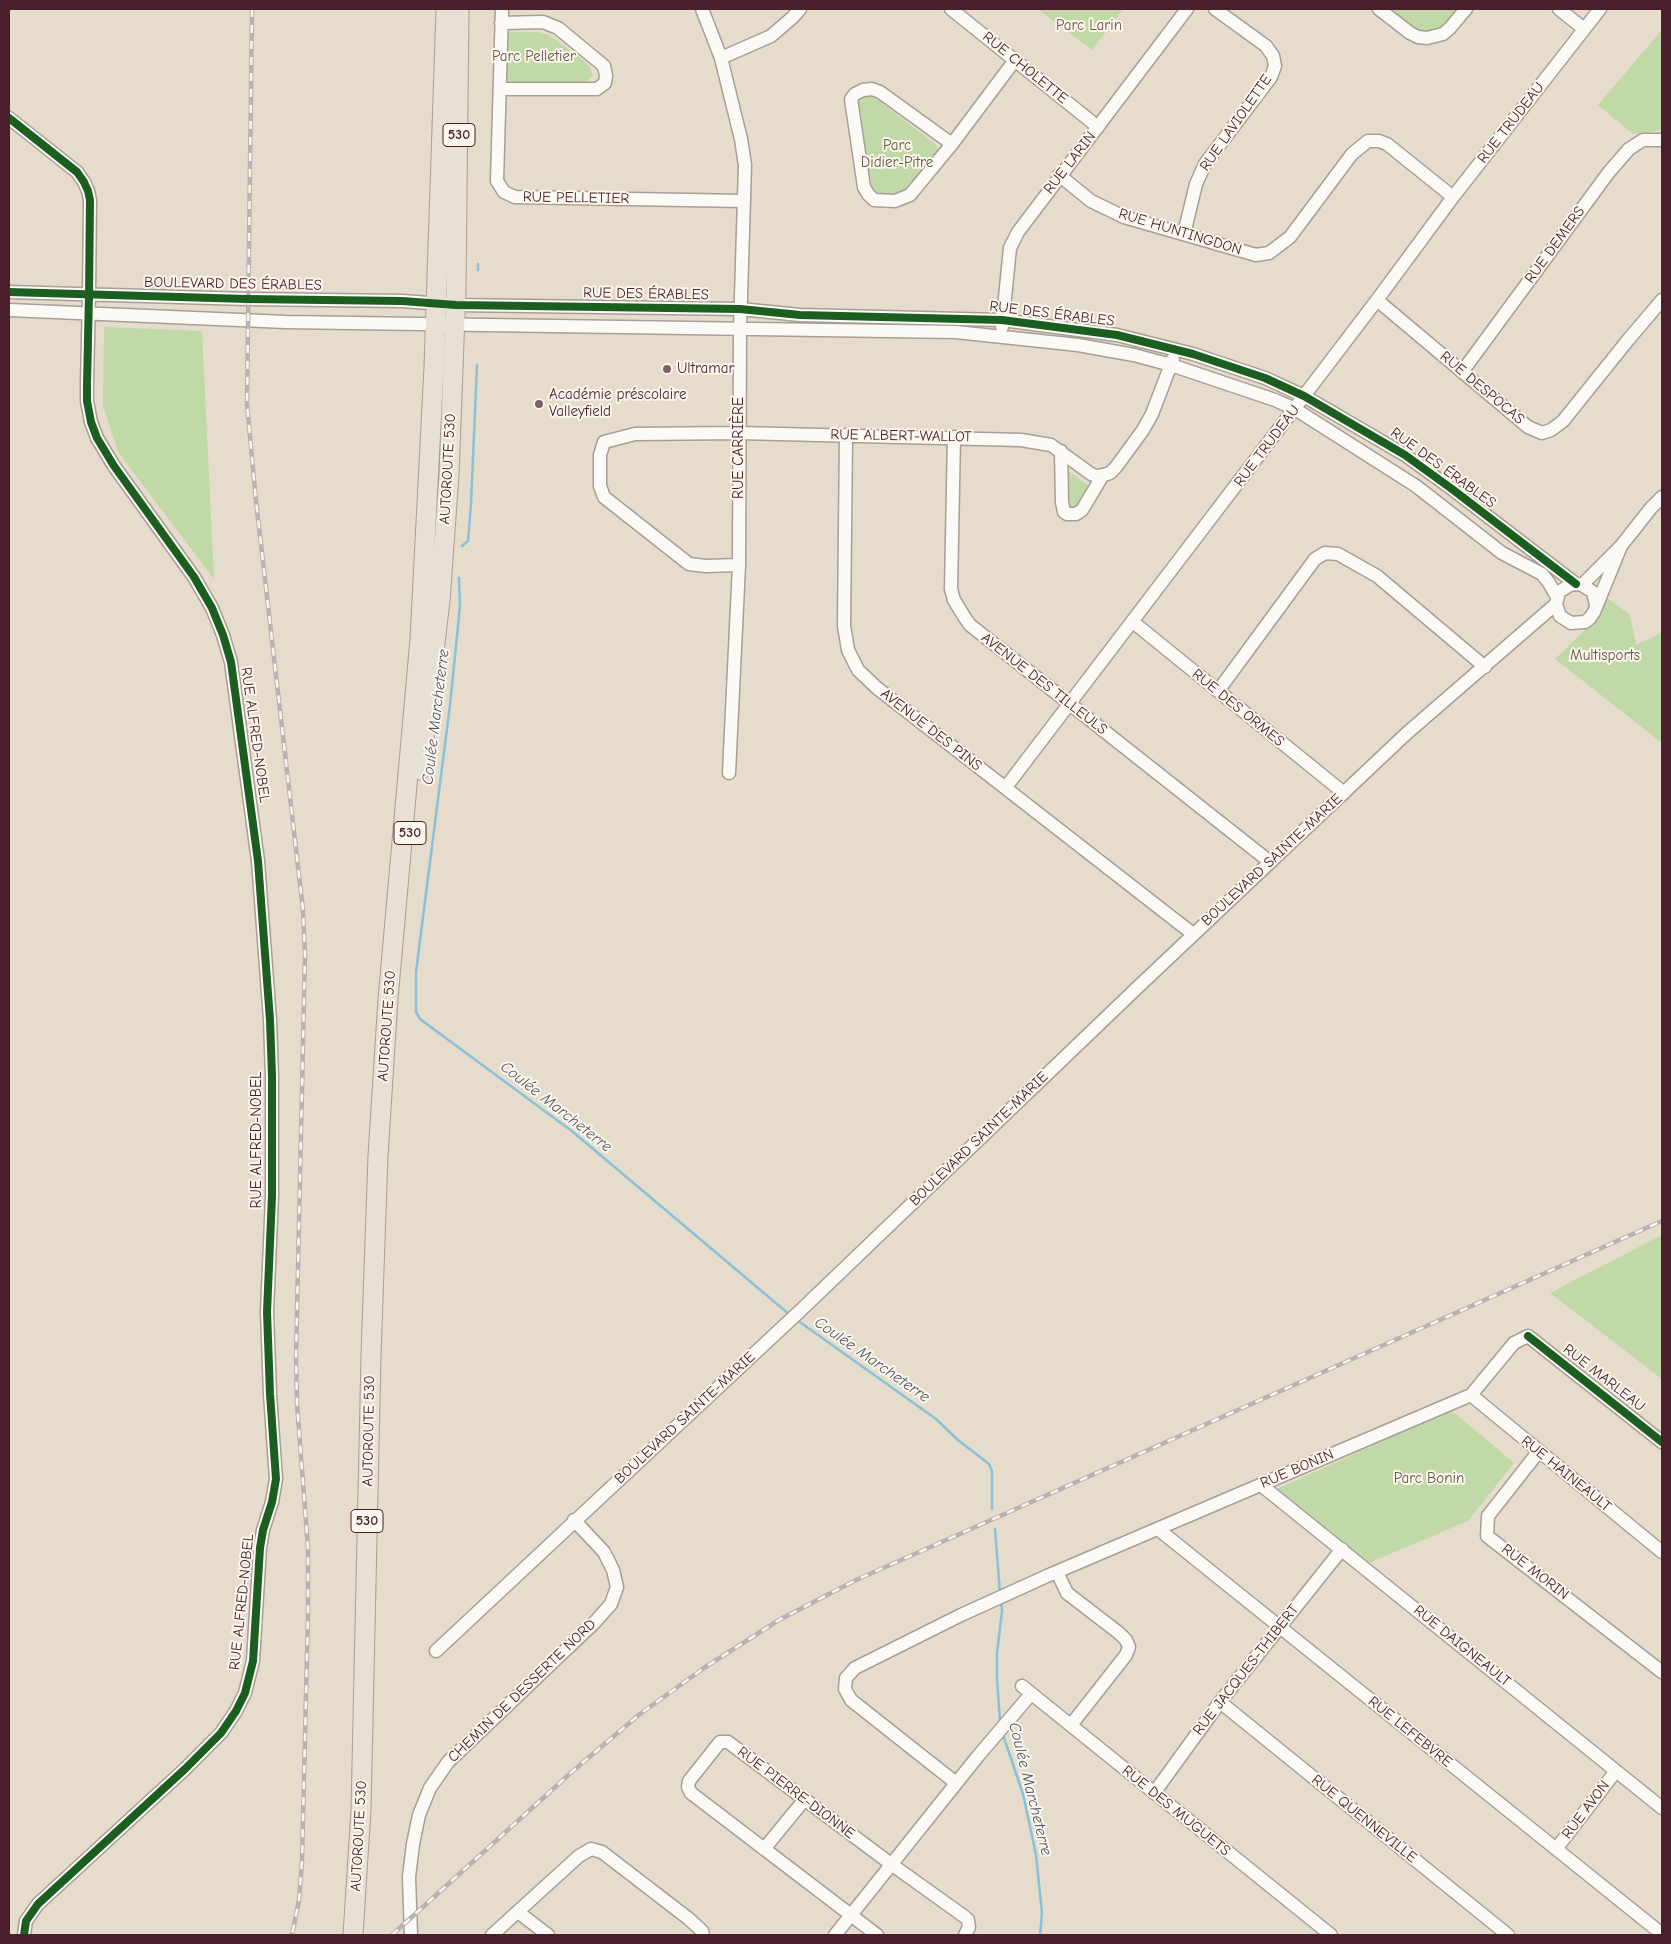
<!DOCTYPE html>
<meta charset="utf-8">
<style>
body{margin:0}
#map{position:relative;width:1671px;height:1944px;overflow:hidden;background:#e5dccb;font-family:"Comic Neue",sans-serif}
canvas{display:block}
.frame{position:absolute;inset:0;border:10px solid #4a1f2b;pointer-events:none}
</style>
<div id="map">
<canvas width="1671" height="1944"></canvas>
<div class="frame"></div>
</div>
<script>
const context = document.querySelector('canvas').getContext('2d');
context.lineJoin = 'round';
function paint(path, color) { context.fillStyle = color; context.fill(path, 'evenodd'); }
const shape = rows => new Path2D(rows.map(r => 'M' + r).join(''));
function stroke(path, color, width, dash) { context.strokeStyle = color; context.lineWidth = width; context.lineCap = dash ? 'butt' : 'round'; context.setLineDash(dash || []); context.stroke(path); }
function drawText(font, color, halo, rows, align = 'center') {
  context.font = font + ' "Comic Neue",sans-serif'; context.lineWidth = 4; context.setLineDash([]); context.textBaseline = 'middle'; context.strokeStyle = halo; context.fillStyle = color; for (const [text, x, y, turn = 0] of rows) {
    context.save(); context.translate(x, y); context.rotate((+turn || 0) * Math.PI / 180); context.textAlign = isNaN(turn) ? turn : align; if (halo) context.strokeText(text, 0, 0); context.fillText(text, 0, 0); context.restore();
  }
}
const green = shape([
 [1038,9,1123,9,1092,50],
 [1389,9,1459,9,1444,29,1432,32,1421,32],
 [1661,31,1662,33,1662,130,1633,134,1598,105],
 [507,32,537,32,549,35,584,61,590,68,593,75,587,81,576,84,507,83],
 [867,95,871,95,935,144,938,148,937,152,909,191,897,196,878,196,872,187,858,104,860,99],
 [104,327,202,331,214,579,118,452,103,406],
 [1067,470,1090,487,1087,497,1074,508,1071,508,1066,501],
 [1606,597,1630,615,1636,645,1662,633,1662,743,1555,659,1593,622],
 [1662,1235,1662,1379,1550,1293],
 [1451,1410,1514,1463,1468,1521,1364,1565,1275,1490]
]);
const stream = shape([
 [478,264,478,270],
 [462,546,468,541,471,504,477,365],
 [459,578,460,606,450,705,416,972,416,1012,420,1019,573,1132,790,1315],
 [797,1320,936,1419,958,1440,989,1464,992,1471,992,1509],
 [995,1529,1000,1593],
 [1000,1722,997,1679,997,1653,1002,1611,1001,1601],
 [1003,1735,1023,1794,1036,1855,1042,1913,1040,1935]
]);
const minor = shape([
 [502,9,497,181,504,192,515,197,744,201],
 [702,9,721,58,741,139,745,165,740,329,739,565,729,773],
 [951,9,1098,127],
 [1379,9,1410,33,1418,37,1427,38,1443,34,1450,28,1466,9],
 [1559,9,1584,29],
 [721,58,771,36,793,17,800,9],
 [500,89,597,89,605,83,606,76,604,66,558,28,543,22,501,23],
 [9,118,77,172,84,182,88,191,90,200,89,295,87,384,87,401,91,422,97,438,114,466,194,577,212,608,223,635,231,662,258,861,270,1020,272,1076,272,1196,267,1312,270,1394,276,1479,272,1502,263,1530,260,1548,253,1661,245,1693,236,1711,221,1733,185,1769,38,1904,26,1921,24,1935],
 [952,144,880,92,872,89,863,90,855,94,851,99,864,187,868,194,874,200,895,201,910,195,952,144,1015,60],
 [1059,175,1091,201,1124,217,1256,255,1269,253,1290,237,1352,154,1368,141,1379,141,1387,144,1453,197],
 [1184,234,1196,184,1205,164,1271,77,1275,66,1273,56,1266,46,1215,9],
 [9,292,247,299,402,301,456,305,740,309,800,315,1002,320,1117,335,1193,354,1265,378,1304,396,1405,455,1452,489,1576,584],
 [1377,300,1528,427,1542,433,1551,430,1563,421,1628,340,1662,300],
 [9,310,286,322,956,332,1078,345,1134,355,1171,365,1275,400,1295,409,1416,486,1502,553,1542,574,1549,583,1557,597],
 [1002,327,1010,248,1018,232,1187,9],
 [1462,372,1609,172,1629,149,1643,140,1662,140],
 [846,435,844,626,848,650,858,670,877,688,1193,934],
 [954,437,951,589,954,600,965,618,970,625,1270,862],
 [1061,451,1062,502,1064,512,1067,514,1076,514,1082,510,1103,475],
 [739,565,705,566,689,564,604,497,600,486,600,455,604,442,635,434,739,433,1021,440,1051,445,1091,474,1096,476,1104,475,1110,473,1116,467,1143,430,1152,414,1173,359],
 [1582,585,1621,546,1651,508,1662,497],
 [1596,605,1593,592,1582,585,1576,584,1570,585,1559,592,1556,604,1560,616,1571,623,1585,622,1590,618,1594,612,1621,546],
 [1133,622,1344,793],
 [1218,691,1315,559,1325,553,1338,554,1377,576,1485,667],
 [1006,787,1377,300,1453,197,1600,9],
 [1471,1395,1662,1552],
 [1539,1451,1488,1516,1487,1536,1662,1672],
 [1261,1485,1662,1808],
 [1158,1529,1662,1934],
 [1057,1572,1067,1593,1119,1633,1126,1640,1129,1647,1126,1655,1071,1725],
 [436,1651,801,1310,1139,986,1407,733,1556,604],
 [1022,1686,1331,1935],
 [1220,1702,1508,1935],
 [956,1783,851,1700,845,1689,846,1678,855,1668,961,1615,1047,1576,1471,1395,1514,1343,1528,1336,1662,1442],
 [1154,1793,1220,1702,1342,1549],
 [764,1849,805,1799],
 [1556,1849,1616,1771],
 [518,1912,548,1935],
 [411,1935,409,1877,413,1844,419,1815,430,1788,448,1762,594,1623,611,1604,617,1587,613,1570,604,1552,574,1520],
 [492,1935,579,1856,591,1849,602,1852,689,1919,702,1931,703,1935],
 [835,1935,978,1756,1031,1694],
 [877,1935,691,1793,688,1787,689,1781,720,1742,728,1742,891,1864,965,1917,968,1920,969,1927,965,1935]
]);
const highway = shape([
 [420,770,440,601,449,475,456,289,459,9],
 [353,1935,361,1810,371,1356,378,1156,388,999,420,639,434,367,446,9]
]);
const rail = shape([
 [252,9,247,404,256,501,303,910,305,955,296,1356,297,1404,308,1548,308,1614,302,1861,299,1900,292,1935],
 [392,1935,574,1770,640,1714,704,1668,779,1620,856,1580,908,1557,1662,1221]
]);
const cycleway = shape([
 [9,118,77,172,84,182,88,191,90,200,89,295,87,384,87,401,91,422,97,438,114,466,194,577,212,608,223,635,231,662,258,861,270,1020,272,1076,272,1196,267,1312,270,1394,276,1479,272,1502,263,1530,260,1548,253,1661,245,1693,236,1711,221,1733,185,1769,38,1904,26,1921,24,1935],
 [9,292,247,299,402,301,456,305,740,309,800,315,1002,320,1117,335,1193,354,1265,378,1304,396,1405,455,1452,489,1576,584],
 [1528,1336,1662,1442]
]);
const markers = [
 [667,369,5,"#806163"],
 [539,404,5,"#806163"]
];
const shields = [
 [459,135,32],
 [410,833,32],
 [367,1521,32]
];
const shieldNames = [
 ["530",459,135],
 ["530",410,833],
 ["530",367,1521]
];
const parkNames = [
 ["Parc Larin",1089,26],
 ["Parc Pelletier",534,57],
 ["Parc",897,146],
 ["Didier-Pitre",897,163],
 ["Multisports",1605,656],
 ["Parc Bonin",1429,1479]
];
const streetNames = [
 ["RUE CHOLETTE",1025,68,39],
 ["RUE LAVIOLETTE",1236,123,-55],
 ["RUE TRUDEAU",1511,123,-52],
 ["RUE LARIN",1070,163,-52],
 ["RUE PELLETIER",576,198,1],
 ["RUE HUNTINGDON",1180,232,17],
 ["RUE DEMERS",1555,245,-54],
 ["BOULEVARD DES ÉRABLES",233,284,1],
 ["RUE DES ÉRABLES",646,294,1],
 ["RUE DES ÉRABLES",1052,314,7],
 ["RUE DESPOCAS",1482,388,40],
 ["RUE ALBERT-WALLOT",901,436,1],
 ["RUE TRUDEAU",1267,446,-53],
 ["RUE CARRIÈRE",739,448,-90],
 ["RUE DES ÉRABLES",1443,468,36],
 ["AUTOROUTE 530",448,469,-87],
 ["AVENUE DES TILLEULS",1044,684,38],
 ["RUE DES ORMES",1238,708,39],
 ["AVENUE DES PINS",931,730,38],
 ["RUE ALFRED-NOBEL",255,735,82],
 ["BOULEVARD SAINTE-MARIE",1272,860,-43],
 ["AUTOROUTE 530",387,1026,-86],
 ["BOULEVARD SAINTE-MARIE",979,1139,-44],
 ["RUE ALFRED-NOBEL",257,1140,-90],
 ["RUE MARLEAU",1604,1378,38],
 ["BOULEVARD SAINTE-MARIE",685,1418,-43],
 ["AUTOROUTE 530",369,1431,-89],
 ["RUE BONIN",1297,1469,-23],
 ["RUE HAINEAULT",1566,1474,39],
 ["RUE MORIN",1535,1572,38],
 ["RUE ALFRED-NOBEL",242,1602,-84],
 ["RUE DAIGNEAULT",1462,1646,39],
 ["RUE JACQUES-THIBERT",1246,1670,-52],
 ["CHEMIN DE DESSERTE NORD",522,1691,-44],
 ["RUE LEFEBVRE",1410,1732,39],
 ["RUE PIERRE-DIONNE",796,1793,37],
 ["RUE AVON",1586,1810,-53],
 ["RUE DES MUGUETS",1176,1811,39],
 ["RUE QUENNEVILLE",1364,1819,39],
 ["AUTOROUTE 530",359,1836,-87]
];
const poiNames = [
 ["Ultramar",677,369],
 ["Académie préscolaire",549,395],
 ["Valleyfield",549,412]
];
const waterNames = [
 ["Coulée Marcheterre",436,717,-83],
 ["Coulée Marcheterre",556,1107,38],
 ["Coulée Marcheterre",872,1360,35],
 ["Coulée Marcheterre",1030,1789,76]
];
paint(green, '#c0d9a6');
stroke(stream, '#8ac1d9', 2.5);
stroke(minor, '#a99e96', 15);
stroke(highway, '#a99e96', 21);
stroke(minor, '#fbfaf7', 12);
stroke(highway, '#e7e0d4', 19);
stroke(rail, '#b9b2b2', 4.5);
stroke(rail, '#fbf7ec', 2.5, [8]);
stroke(cycleway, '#1b5e20', 8);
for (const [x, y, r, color] of markers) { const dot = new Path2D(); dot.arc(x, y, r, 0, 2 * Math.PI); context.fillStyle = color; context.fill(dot); stroke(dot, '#fbf7ec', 2); }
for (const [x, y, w] of shields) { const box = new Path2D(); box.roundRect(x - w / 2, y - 11.5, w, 23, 4); context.fillStyle = '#fbf7ec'; context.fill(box); stroke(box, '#4a1f2b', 1); }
drawText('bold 14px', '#4a1f2b', null, shieldNames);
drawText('15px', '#645647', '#fbf7ec', parkNames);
drawText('15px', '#4a1f2b', '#fbf7ec', streetNames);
drawText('15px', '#4a1f2b', '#fbf7ec', poiNames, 'left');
drawText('italic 16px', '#53546a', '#fbf7ec', waterNames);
</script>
